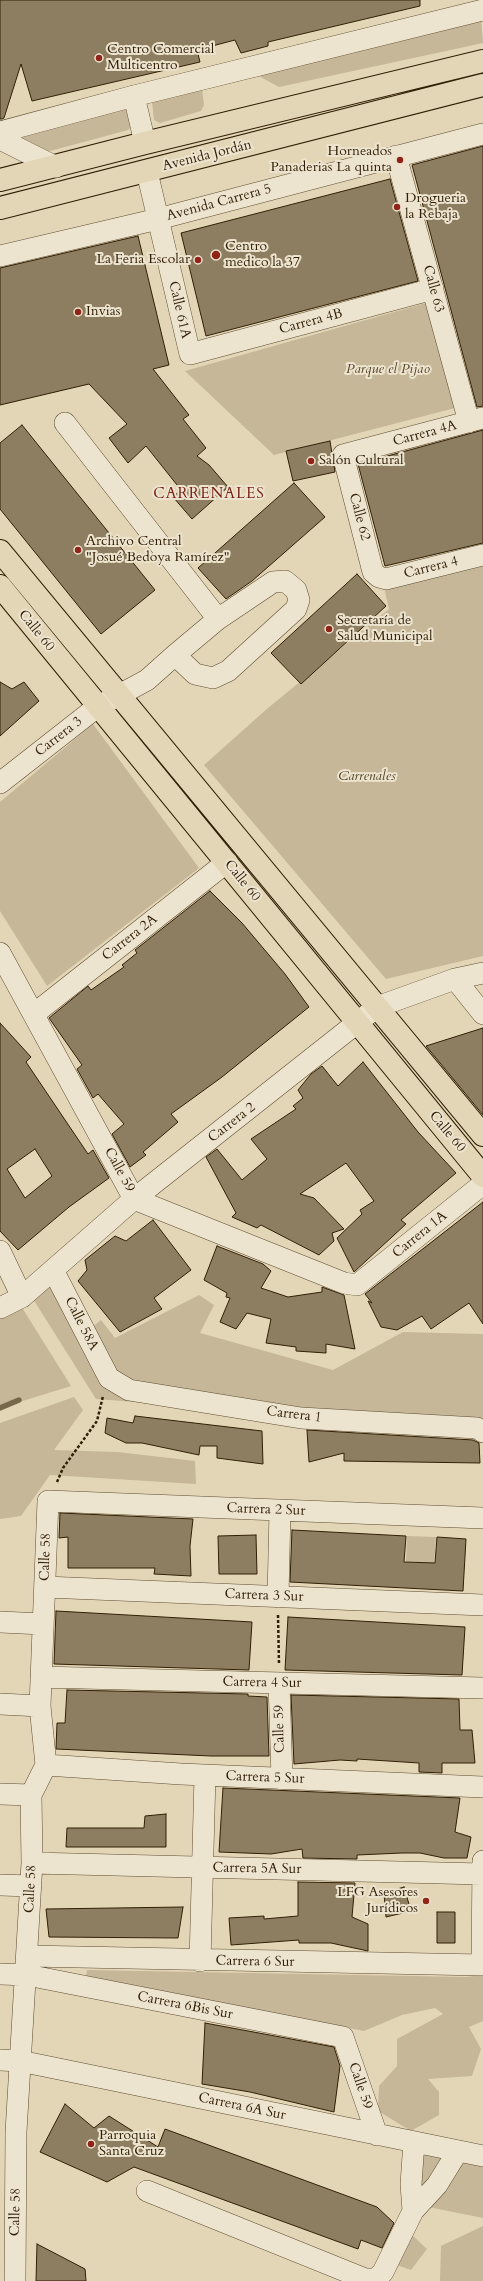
<!DOCTYPE html>
<meta charset="utf-8">
<style>
body{margin:0}
canvas{display:block;background:#e3d6b6}
</style>
<canvas width="483" height="2281"></canvas>
<script>
const context = document.querySelector('canvas').getContext('2d');
context.lineJoin = 'round';
function paint(path, color) { context.fillStyle = color; context.fill(path, 'evenodd'); }
const shape = rows => new Path2D(rows.map(r => 'M' + r).join(''));
function stroke(path, color, width, dash) { context.strokeStyle = color; context.lineWidth = width; context.lineCap = dash ? 'butt' : 'round'; context.setLineDash(dash || []); context.stroke(path); }
function drawText(font, color, halo, rows, align = 'center') {
  context.font = font + ' Cardo,serif'; context.lineWidth = 4; context.setLineDash([]); context.textBaseline = 'middle'; context.strokeStyle = halo; context.fillStyle = color; for (const [text, x, y, turn = 0] of rows) {
    context.save(); context.translate(x, y); context.rotate((+turn || 0) * Math.PI / 180); context.textAlign = isNaN(turn) ? turn : align; if (halo) context.strokeText(text, 0, 0); context.fillText(text, 0, 0); context.restore();
  }
}
const green = shape([
 [481,18,483,43,279,87,255,74],
 [202,89,204,105,201,111,160,123,154,120,152,102],
 [125,107,131,127,128,130,39,154,0,141],
 [426,303,455,408,274,455,185,371],
 [483,560,483,956,386,979,204,765,268,708,389,609,383,583],
 [93,724,199,868,47,986,0,911,0,802],
 [51,1283,83,1334,101,1320,115,1338,199,1295,214,1305,200,1333,333,1370,403,1332,483,1334,483,1429,96,1399,33,1299],
 [21,1306,71,1386,0,1408,0,1315],
 [74,1397,83,1410,54,1450,118,1452,195,1461,196,1484,50,1475,21,1516,0,1519,0,1423],
 [407,1536,436,1537,434,1563,406,1562],
 [87,1970,466,1977,483,1975,483,2021,469,2027,481,2049,472,2076,428,2079,439,2092,439,2115,411,2131,378,2111,379,2086,397,2066,397,2039,443,2014,435,2008,402,2015,364,2031,86,1978],
 [411,2152,483,2161,483,2218,428,2207,412,2235,427,2249,411,2270,382,2260,402,2230],
 [483,2226,483,2281,440,2281,441,2246]
]);
const stream = shape([
 [0,1408,19,1400]
]);
const building = shape([
 [0,0,420,0,420,6,268,42,268,46,241,53,235,40,197,50,200,62,32,101,21,64,4,118,2,119,0,119,0,0],
 [483,146,483,406,477,407,412,165,483,146],
 [390,179,418,281,206,336,181,233,390,179],
 [138,236,169,365,153,369,189,415,183,419,206,448,197,456,209,465,228,487,192,519,173,497,181,490,146,446,128,463,109,438,127,424,89,384,0,405,0,268,138,236],
 [22,425,155,590,101,634,0,509,0,443,22,425],
 [483,430,483,543,385,566,358,464,483,430],
 [330,441,335,472,293,481,286,451,330,441],
 [294,483,325,517,252,581,226,599,198,568,294,483],
 [357,574,386,606,301,684,271,653,357,574],
 [0,682,12,689,24,682,39,701,0,736,0,682],
 [210,891,242,923,285,974,309,1007,222,1077,171,1114,178,1122,143,1152,146,1155,130,1167,112,1134,124,1124,98,1094,93,1098,77,1069,82,1065,49,1018,88,986,91,990,124,967,122,965,137,953,135,950,210,891],
 [0,1023,31,1057,26,1062,88,1154,93,1150,109,1178,69,1207,18,1250,0,1231,0,1023],
 [35,1149,52,1176,25,1198,7,1169,35,1149],
 [483,1028,483,1115,426,1046,483,1028],
 [363,1062,418,1132,456,1173,401,1220,406,1224,354,1272,337,1238,362,1214,360,1210,374,1201,346,1163,300,1194,314,1198,344,1229,332,1233,334,1241,319,1255,261,1225,257,1228,232,1217,236,1213,206,1157,217,1149,242,1180,267,1159,251,1139,296,1109,293,1106,303,1098,298,1090,311,1074,322,1066,338,1086,363,1062],
 [483,1202,483,1324,469,1303,431,1329,422,1316,397,1330,381,1327,368,1301,372,1303,365,1294,483,1202],
 [153,1220,191,1270,154,1298,162,1309,120,1332,78,1281,87,1270,85,1260,115,1236,126,1241,153,1220],
 [217,1246,263,1264,271,1271,261,1288,288,1297,322,1292,322,1287,344,1295,355,1349,326,1344,326,1353,296,1351,296,1347,266,1343,271,1319,247,1313,236,1329,220,1322,230,1298,226,1297,227,1293,204,1280,217,1246],
 [135,1416,262,1431,263,1464,217,1458,217,1446,200,1446,199,1455,142,1443,126,1443,105,1433,107,1418,133,1423,135,1416],
 [307,1430,473,1440,479,1443,480,1463,344,1461,344,1453,309,1462,307,1430],
 [60,1513,193,1519,190,1546,191,1576,154,1574,155,1568,68,1568,68,1537,59,1538,60,1513],
 [292,1530,406,1536,404,1562,435,1563,437,1537,466,1539,463,1591,290,1582,292,1530],
 [256,1535,257,1574,219,1574,218,1536,256,1535],
 [56,1611,252,1622,249,1670,54,1664,56,1611],
 [288,1617,465,1627,462,1675,285,1670,288,1617],
 [67,1690,248,1694,248,1696,267,1697,269,1756,211,1756,56,1749,57,1723,65,1723,67,1690],
 [291,1695,459,1699,460,1730,472,1730,475,1763,442,1763,442,1773,419,1772,419,1763,357,1759,357,1761,340,1760,294,1764,291,1695],
 [223,1788,460,1798,455,1832,471,1837,467,1858,444,1858,420,1853,402,1853,357,1855,357,1859,303,1858,302,1849,271,1854,219,1852,223,1788],
 [166,1814,166,1847,66,1847,67,1828,144,1828,145,1816,166,1814],
 [298,1882,355,1883,352,1917,368,1924,368,1951,331,1943,299,1943,299,1940,231,1945,229,1918,264,1916,264,1919,298,1916,298,1882],
 [404,1887,411,1911,386,1917,384,1893,404,1887],
 [183,1907,178,1938,49,1937,46,1909,183,1907],
 [437,1912,455,1912,455,1943,437,1943,437,1912],
 [205,2023,334,2047,340,2066,334,2112,250,2092,202,2084,205,2023],
 [65,2104,94,2128,109,2116,158,2147,165,2129,377,2207,394,2223,382,2248,361,2240,358,2249,134,2167,107,2182,40,2152,65,2104],
 [37,2244,85,2269,86,2281,36,2281,37,2244]
]);
const path = shape([
 [57,1482,63,1468,97,1421,103,1396],
 [278,1615,279,1664]
]);
const minor = shape([
 [134,96,145,143],
 [0,132,134,96,483,10],
 [0,139,56,167],
 [396,156,469,422],
 [147,172,190,354,433,289],
 [0,256,158,219,483,134],
 [483,418,343,455,373,572,379,577,386,579,483,555],
 [65,423,218,619],
 [0,783,97,707,147,680,175,655,218,619,273,582,285,581,296,590,299,600,296,609,228,671,213,678,195,674,175,655],
 [0,953,134,1199,344,1283,357,1285,483,1184],
 [455,979,483,1014],
 [34,1014,227,862],
 [0,1251,22,1297],
 [53,1270,109,1378,129,1390,301,1418,477,1428,483,1432],
 [0,1308,22,1297,134,1199,377,1007,455,979,483,973],
 [45,1587,483,1605],
 [278,1597,280,1511],
 [0,1622,43,1624],
 [41,1677,483,1688],
 [279,1683,282,1779],
 [0,1704,40,1706],
 [46,1765,181,1774,483,1787],
 [0,1794,31,1795],
 [32,1863,482,1874],
 [0,1885,31,1886],
 [28,1956,482,1965,483,1861],
 [200,1961,205,1776],
 [0,1974,27,1975,343,2037,377,2135],
 [0,2060,20,2061,483,2156],
 [147,2191,365,2279,376,2279,383,2272,413,2211,411,2184,414,2142],
 [413,2211,437,2185,458,2151],
 [15,2281,16,2132,32,1863,31,1795,46,1765,40,1706,48,1501,483,1518]
]);
const major = shape([
 [0,180,145,143,483,61],
 [0,208,483,85],
 [0,551,483,1135],
 [0,586,483,1176]
]);
const markers = [
 [99,58,4,"#8f2418"],
 [400,160,4,"#8f2418"],
 [397,207,4,"#8f2418"],
 [216,255,5,"#8f2418"],
 [198,260,4,"#8f2418"],
 [78,312,4,"#8f2418"],
 [311,461,4,"#8f2418"],
 [78,550,4,"#8f2418"],
 [329,629,4,"#8f2418"],
 [426,1901,4,"#8f2418"],
 [91,2144,4,"#8f2418"]
];
const poiNames = [
 ["Centro Comercial",107,50],
 ["Multicentro",107,66],
 ["Horneados",392,152,"right"],
 ["Panaderias La quinta",392,168,"right"],
 ["Drogueria",405,199],
 ["la Rebaja",405,215],
 ["Centro",225,247],
 ["medico la 37",225,263],
 ["La Feria Escolar",190,260,"right"],
 ["Invias",86,312],
 ["Salón Cultural",319,461],
 ["Archivo Central",86,542],
 ["\"Josué Bedoya Ramírez\"",86,558],
 ["Secretaría de",337,621],
 ["Salud Municipal",337,637],
 ["LFG Asesores",418,1893,"right"],
 ["Jurídicos",418,1909,"right"],
 ["Parroquia",99,2136],
 ["Santa Cruz",99,2152]
];
const streetNames = [
 ["Avenida Jordán",207,156,-14],
 ["Avenida Carrera 5",219,203,-15],
 ["Calle 63",433,289,75],
 ["Calle 61A",179,310,77],
 ["Carrera 4B",311,322,-15],
 ["Carrera 4A",425,434,-15],
 ["Calle 62",359,517,75],
 ["Carrera 4",431,568,-14],
 ["Calle 60",36,631,51],
 ["Carrera 3",59,737,-38],
 ["Calle 60",242,881,51],
 ["Carrera 2A",130,938,-38],
 ["Carrera 2",232,1123,-38],
 ["Calle 60",447,1132,50],
 ["Calle 59",119,1170,61],
 ["Carrera 1A",420,1235,-39],
 ["Calle 58A",81,1324,63],
 ["Carrera 1",294,1415,7],
 ["Carrera 2 Sur",266,1510,2],
 ["Calle 58",46,1557,-88],
 ["Carrera 3 Sur",264,1596,2],
 ["Carrera 4 Sur",262,1683,1],
 ["Calle 59",280,1729,-91],
 ["Carrera 5 Sur",265,1778,2],
 ["Carrera 5A Sur",257,1869,1],
 ["Calle 58",31,1889,-87],
 ["Carrera 6 Sur",255,1962,1],
 ["Carrera 6Bis Sur",185,2006,11],
 ["Calle 59",360,2086,71],
 ["Carrera 6A Sur",242,2107,12],
 ["Calle 58",16,2212,-89]
];
const parkNames = [
 ["Parque el Pijao",388,370],
 ["Carrenales",367,777]
];
const neighbourhoodNames = [
 ["CARRENALES",209,495]
];
paint(green, '#c5b798');
stroke(stream, '#77684b', 5.5);
paint(building, '#8e7e61');
stroke(building, '#311f05', 1);
stroke(minor, '#5e4d31', 22);
stroke(major, '#311f05', 24);
stroke(path, '#311f05', 2.5, [3, 2]);
stroke(minor, '#ede4d0', 21);
stroke(major, '#e3d6b6', 22);
for (const [x, y, r, color] of markers) { const dot = new Path2D(); dot.arc(x, y, r, 0, 2 * Math.PI); context.fillStyle = color; context.fill(dot); stroke(dot, '#ede4d0', 1.5); }
drawText('14px', '#311f05', '#ede4d0', poiNames, 'left');
drawText('14px', '#311f05', '#ede4d0', streetNames);
drawText('italic 14px', '#56452a', '#ede4d0', parkNames);
context.letterSpacing = '1px';
drawText('15px', '#7a1f14', '#ede4d0', neighbourhoodNames);
context.letterSpacing = '0px';
</script>
